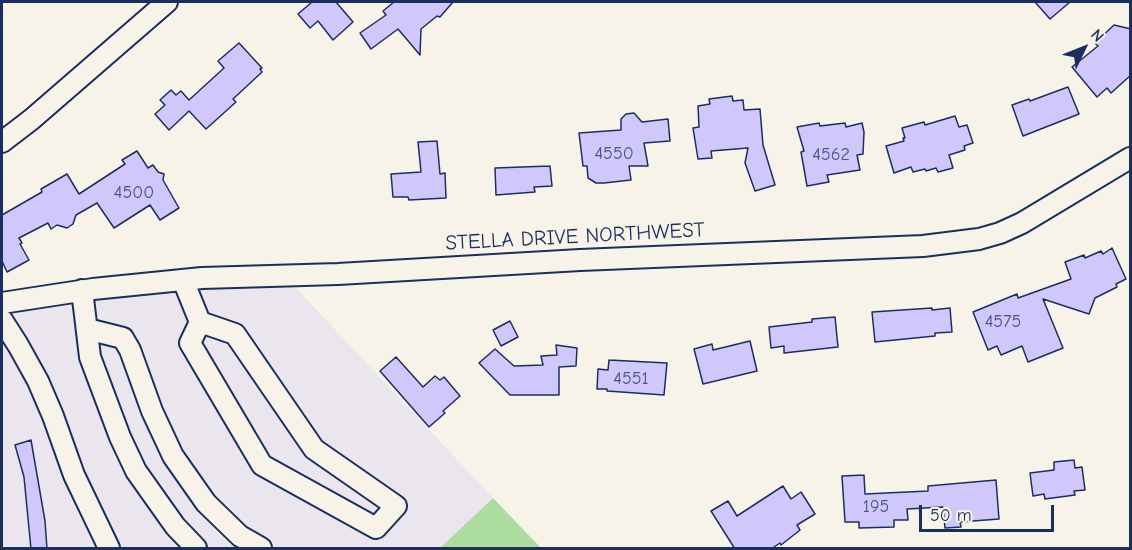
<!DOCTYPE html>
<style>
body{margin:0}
#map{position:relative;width:1132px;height:550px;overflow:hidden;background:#f7f3e8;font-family:"Comic Neue",sans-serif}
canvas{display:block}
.frame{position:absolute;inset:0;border:3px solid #1b2f5e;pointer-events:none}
.north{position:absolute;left:1054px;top:18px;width:60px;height:60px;-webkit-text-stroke:4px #f7f3e8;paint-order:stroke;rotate:47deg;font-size:16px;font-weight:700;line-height:24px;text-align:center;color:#1b2f5e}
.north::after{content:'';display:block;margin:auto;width:21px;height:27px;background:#1b2f5e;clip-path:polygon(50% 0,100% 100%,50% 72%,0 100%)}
.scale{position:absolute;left:919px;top:505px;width:135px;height:27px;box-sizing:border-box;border:3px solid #1b2f5e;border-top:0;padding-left:8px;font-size:18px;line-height:21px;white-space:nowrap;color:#1b2f5e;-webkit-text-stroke:4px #f7f3e8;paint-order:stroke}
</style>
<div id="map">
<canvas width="1132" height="550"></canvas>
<div class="frame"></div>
<div class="north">N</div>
<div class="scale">50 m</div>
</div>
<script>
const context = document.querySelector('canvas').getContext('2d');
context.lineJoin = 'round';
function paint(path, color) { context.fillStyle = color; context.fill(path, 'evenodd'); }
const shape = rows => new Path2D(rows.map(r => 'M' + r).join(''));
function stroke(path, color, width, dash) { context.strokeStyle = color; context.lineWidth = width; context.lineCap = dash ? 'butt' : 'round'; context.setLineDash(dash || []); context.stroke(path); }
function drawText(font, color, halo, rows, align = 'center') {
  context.font = font + ' "Comic Neue",sans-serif'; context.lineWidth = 6; context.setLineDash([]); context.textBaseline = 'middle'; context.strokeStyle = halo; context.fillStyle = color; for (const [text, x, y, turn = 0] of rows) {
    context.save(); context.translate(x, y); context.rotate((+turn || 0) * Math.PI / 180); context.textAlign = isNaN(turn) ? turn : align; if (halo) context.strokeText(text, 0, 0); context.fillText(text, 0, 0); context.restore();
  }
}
const built = shape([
 [280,271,493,498,440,548,2,548,2,296]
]);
const green = shape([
 [493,498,541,548,440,548]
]);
const building = shape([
 [312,2,336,2,353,22,333,40,318,21,310,28,298,14,312,2],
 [394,2,453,2,440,17,437,16,421,29,420,55,398,29,371,49,360,33,386,15,383,11,394,2],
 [1035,2,1070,2,1050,19,1035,2],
 [1114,25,1131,29,1131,75,1111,93,1107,88,1097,97,1072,67,1098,46,1095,43,1114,25],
 [239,43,262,68,260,69,262,72,233,99,236,102,206,129,189,111,169,130,155,114,165,105,160,100,171,90,176,95,181,91,189,100,224,68,218,61,239,43],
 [1068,87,1079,114,1023,136,1012,105,1029,99,1030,101,1068,87],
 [732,96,733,101,743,100,744,110,760,109,763,145,775,185,755,191,745,163,748,148,711,151,712,158,698,159,693,128,699,127,698,106,710,104,709,99,732,96],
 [634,113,642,122,668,119,670,141,644,143,648,166,629,166,631,180,604,183,596,183,588,178,587,166,583,166,579,133,621,130,621,119,626,114,634,113],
 [955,116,959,127,967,125,973,143,964,146,965,150,949,155,953,168,938,172,936,168,926,171,925,169,913,172,911,167,894,173,886,146,904,141,903,138,905,138,902,128,924,122,925,125,955,116],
 [819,123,820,126,845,123,846,127,862,123,864,132,863,154,857,155,860,170,827,175,829,182,807,186,801,152,804,151,797,127,819,123],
 [437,141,440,174,445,173,446,198,409,200,408,197,393,197,391,174,421,172,418,142,437,141],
 [137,151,148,168,153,165,158,172,164,174,163,180,179,208,160,220,150,205,114,228,97,203,76,215,73,224,67,228,57,225,51,229,48,223,19,238,22,243,20,244,29,260,7,272,2,261,2,215,42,192,41,189,67,174,79,194,125,164,122,160,137,151],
 [550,166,552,186,534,187,535,192,496,195,495,168,550,166],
 [1112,248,1126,279,1116,284,1117,287,1095,298,1089,314,1043,299,1063,348,1028,362,1022,346,1001,355,997,346,988,350,973,312,1017,294,1018,298,1071,279,1065,262,1084,255,1085,258,1101,251,1103,254,1112,248],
 [932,308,932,310,950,308,952,332,935,333,935,336,875,342,872,312,932,308],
 [835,317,838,347,784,353,784,346,771,348,769,327,812,322,812,319,835,317],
 [510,321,518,337,501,346,493,330,510,321],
 [750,341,757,371,703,384,694,349,712,344,713,350,750,341],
 [556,345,577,348,576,366,559,367,559,395,510,395,479,363,495,349,514,366,543,365,541,356,557,355,556,345],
 [396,357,423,387,435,376,440,380,444,377,460,396,443,411,445,413,429,427,380,371,396,357],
 [609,360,667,363,664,395,607,391,607,389,597,389,598,369,608,370,609,360],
 [31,440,45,521,47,549,31,549,24,477,15,445,31,440],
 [1074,460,1075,468,1082,467,1085,490,1074,491,1075,495,1045,499,1044,494,1033,496,1030,473,1054,470,1054,462,1074,460],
 [864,475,865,494,928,491,928,486,996,480,999,519,960,522,961,527,945,528,943,507,907,509,908,520,894,520,894,527,859,528,859,522,845,522,842,476,864,475],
 [783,486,791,499,801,492,815,514,797,525,800,530,781,545,780,543,771,549,735,549,711,511,728,501,737,516,783,486]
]);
const minor = shape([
 [2,142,32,119,167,2],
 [183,280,200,322,235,334,314,449,396,506,376,528,262,465,190,343,200,322],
 [82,290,90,357,120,437,136,471,175,526,196,548],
 [2,303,93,289,202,278,338,274,580,260,923,246,979,239,1000,233,1022,223,1130,158],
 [2,320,18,345,38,381,53,416,74,475,109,548],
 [87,329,123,338,130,350,152,411,173,456,206,503,240,536,261,548]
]);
const numberNames = [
 ["4550",614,154],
 ["4562",831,155],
 ["4500",134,193],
 ["4575",1003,322],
 ["4551",631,379],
 ["195",876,507]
];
const streetNames = [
 ["STELLA DRIVE NORTHWEST",575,237,-3]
];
paint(built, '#ebe6ed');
paint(green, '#acdd9e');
paint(building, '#d0c8fa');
stroke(building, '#1b2f5e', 1.5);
stroke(minor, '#1b2f5e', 24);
stroke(minor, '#f7f3e8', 20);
drawText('18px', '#485585', null, numberNames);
drawText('21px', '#1b2f5e', '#f7f3e8', streetNames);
</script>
